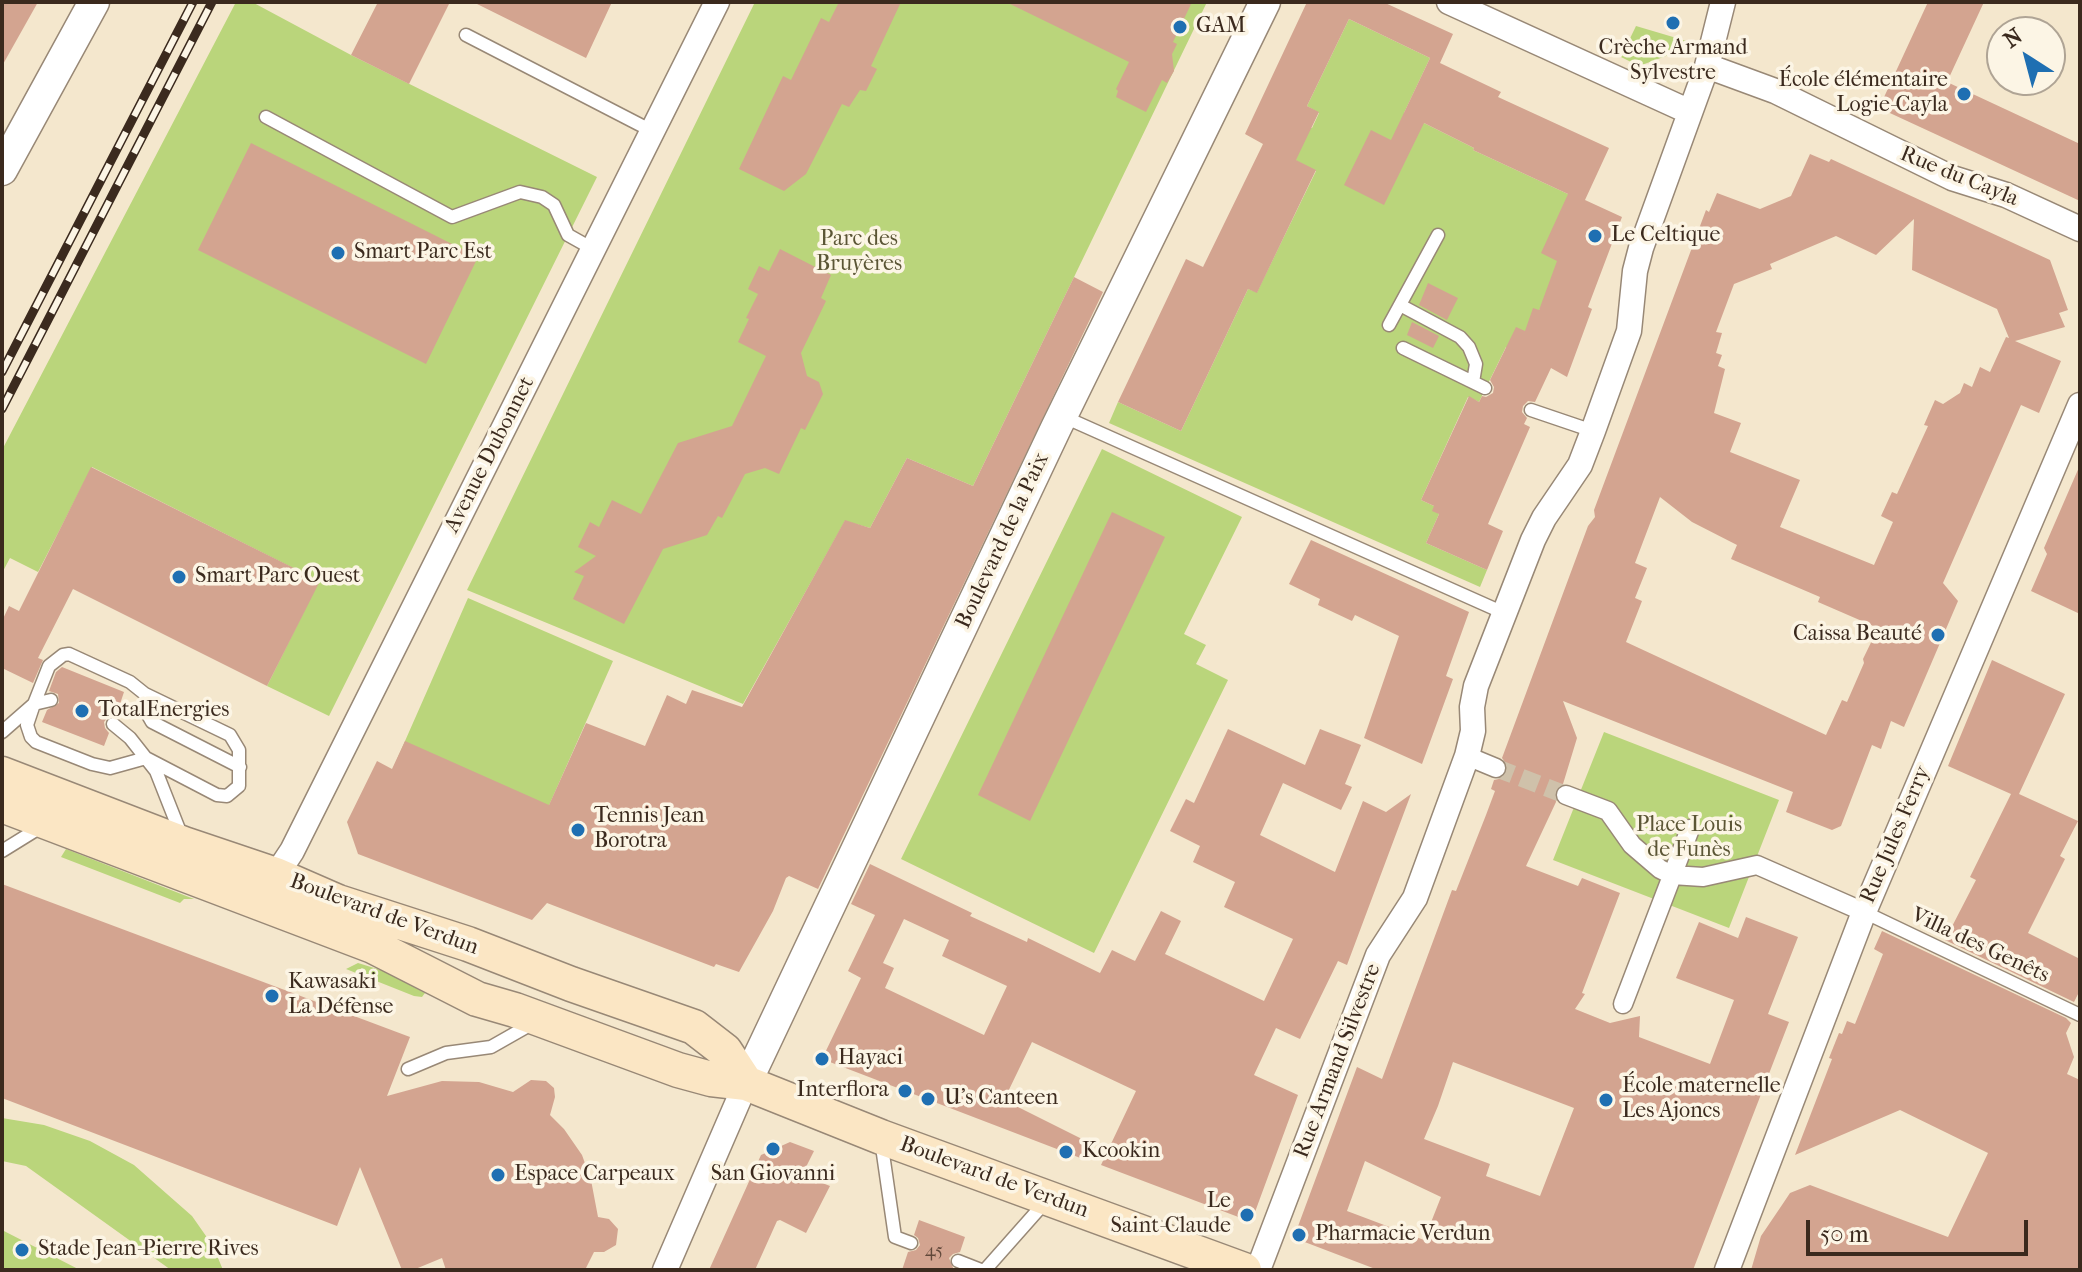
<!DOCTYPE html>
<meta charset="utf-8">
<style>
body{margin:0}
#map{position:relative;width:2082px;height:1272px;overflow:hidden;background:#f4e7cd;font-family:"IM FELL French Canon",serif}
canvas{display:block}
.frame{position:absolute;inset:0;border:4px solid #3b2a1e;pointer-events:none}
.north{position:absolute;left:1986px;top:16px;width:80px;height:80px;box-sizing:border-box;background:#fcf5e5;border:2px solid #afa495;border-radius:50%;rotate:324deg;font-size:22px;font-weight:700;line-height:32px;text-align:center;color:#3b2a1e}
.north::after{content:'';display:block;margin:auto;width:28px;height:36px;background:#1f6fb2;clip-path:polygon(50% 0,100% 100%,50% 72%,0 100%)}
.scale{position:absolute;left:1806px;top:1220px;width:222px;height:36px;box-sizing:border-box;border:4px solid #3b2a1e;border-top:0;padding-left:10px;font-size:24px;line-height:28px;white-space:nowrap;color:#3b2a1e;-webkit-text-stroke:6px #fcf5e5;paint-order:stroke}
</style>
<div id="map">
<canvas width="2082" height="1272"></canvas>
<div class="frame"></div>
<div class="north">N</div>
<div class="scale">50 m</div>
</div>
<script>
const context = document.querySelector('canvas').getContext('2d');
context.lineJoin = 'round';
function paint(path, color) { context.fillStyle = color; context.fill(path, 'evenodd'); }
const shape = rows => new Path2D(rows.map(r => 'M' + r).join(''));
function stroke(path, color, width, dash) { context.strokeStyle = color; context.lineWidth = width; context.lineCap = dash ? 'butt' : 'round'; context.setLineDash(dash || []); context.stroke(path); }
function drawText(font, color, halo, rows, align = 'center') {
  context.font = font + ' "IM FELL French Canon",serif'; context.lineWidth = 7; context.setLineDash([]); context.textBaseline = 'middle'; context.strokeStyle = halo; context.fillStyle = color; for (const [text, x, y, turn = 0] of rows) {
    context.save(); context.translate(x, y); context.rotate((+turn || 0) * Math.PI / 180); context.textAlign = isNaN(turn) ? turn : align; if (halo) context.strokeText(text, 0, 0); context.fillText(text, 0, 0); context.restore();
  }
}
const green = shape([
 [236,2,252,2,351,55,597,177,329,716,267,686,319,581,92,467,38,572,10,558,2,573,2,450],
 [755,2,1207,2,973,486,907,458,870,528,845,521,743,704,467,590],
 [1349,19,1430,58,1404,113,1474,148,1473,150,1568,194,1566,265,1539,310,1519,353,1506,347,1479,402,1468,397,1421,500,1434,506,1439,514,1426,543,1487,570,1480,587,1109,423,1118,402,1181,431,1248,289,1257,292,1316,171,1285,155,1300,123,1312,128,1319,113,1307,106],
 [1636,26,1690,42,1688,48,1639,66,1621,57],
 [1102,449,1242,517,1184,634,1206,645,1196,664,1228,680,1094,953,901,859],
 [468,598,613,661,516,880,372,816],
 [1604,732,1779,800,1729,928,1553,860],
 [66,849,194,899,184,899,180,903,61,857],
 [358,963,384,971,425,993,422,997,414,996,346,969],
 [2,1118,44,1125,90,1141,134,1165,192,1216,213,1246,223,1270,171,1270,26,1166,2,1161],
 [2,1230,80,1270,2,1270]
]);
const building = shape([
 [2,2,38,2,2,66],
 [378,2,450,2,409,84,351,55],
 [473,2,612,2,586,58],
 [839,2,901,2,871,66,877,69,866,91,860,90,849,107,842,104,806,174,784,191,739,169,783,76,791,80,821,18,829,22],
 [1006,2,1192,2,1173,42,1177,44,1172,54,1174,71,1167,83,1162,80,1146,112,1116,97,1118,91,1116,89,1129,62],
 [1307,2,1383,2,1453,34,1440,63,1501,92,1498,97,1609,148,1585,200,1622,217,1588,307,1592,309,1567,377,1551,368,1535,402,1528,401,1523,406,1522,412,1527,418,1524,424,1530,427,1488,524,1503,531,1487,570,1426,543,1439,514,1432,511,1434,506,1421,500,1469,396,1479,402,1482,396,1486,397,1493,393,1494,387,1490,380,1516,327,1525,331,1533,308,1539,310,1557,261,1541,253,1568,194,1473,150,1474,148,1424,123,1384,205,1344,185,1371,130,1391,140,1430,58,1349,19,1307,106,1319,112,1296,160,1316,170,1257,293,1248,289,1181,431,1118,402,1186,259,1203,267,1263,144,1245,134],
 [1928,2,1984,2,1947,82,2080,144,2080,201,1879,108],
 [251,143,478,257,426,364,198,250],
 [1810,154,1829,162,1831,159,2050,260,2068,310,2059,313,2065,327,2015,341,2061,361,2039,413,2021,405,1943,583,1958,601,1904,727,1891,721,1881,749,1872,745,1841,826,1832,830,1786,812,1793,792,1563,701,1577,738,1563,784,1555,792,1556,802,1526,866,1578,886,1582,878,1620,893,1582,993,1585,994,1575,1009,1610,1023,1640,1016,1639,1037,1710,1064,1734,1000,1676,978,1699,922,1738,938,1746,917,1798,937,1768,1014,1789,1022,1693,1270,1378,1270,1302,1241,1297,1229,1357,1067,1382,1079,1452,890,1456,891,1486,815,1495,791,1491,789,1494,780,1503,778,1507,772,1508,766,1502,758,1588,526,1595,517,1594,510,1706,210,1709,212,1717,193,1760,209,1791,196],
 [1914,219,1912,270,1997,309,2009,338,2006,337,1990,372,1980,367,1972,387,1964,383,1960,393,1943,404,1935,400,1924,425,1928,426,1897,494,1892,492,1881,516,1893,522,1874,565,1780,527,1800,480,1730,452,1741,423,1714,413,1725,369,1718,366,1722,355,1716,353,1722,333,1716,332,1734,284,1772,269,1770,264,1836,236,1876,255],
 [1660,497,1692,522,1737,545,1731,559,1820,597,1818,602,1878,628,1863,659,1864,663,1847,702,1842,700,1826,735,1626,642,1642,601,1635,598,1647,568,1635,563],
 [1453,1062,1574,1108,1540,1196,1486,1176,1490,1164,1424,1139,1438,1106],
 [1365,1161,1441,1197,1424,1240,1347,1211],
 [780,249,831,275,821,298,826,301,801,353,807,376,819,382,823,394,805,430,801,428,779,474,765,468,745,474,722,518,718,516,707,535,663,549,624,624,573,599,584,576,574,572,596,556,578,547,590,522,599,527,612,500,641,514,678,443,732,426,766,356,738,342,749,319,746,318,758,294,748,289,759,266,769,271],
 [1074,277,1103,292,818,889,789,876,786,878,773,911,739,972,716,964,714,967,547,903,532,920,358,854,347,822,377,761,392,769,405,741,549,805,586,723,645,746,667,695,686,704,692,690,742,707,845,520,870,528,907,458,973,486],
 [1428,283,1458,298,1447,320,1419,305],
 [1412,322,1439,336,1433,348,1407,335],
 [2080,465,2080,614,2031,591,2047,554,2044,548],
 [91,467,320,581,267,686,73,589,38,658,43,660,33,683,2,668,2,621,9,606,19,611],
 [1112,512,1165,537,1030,821,978,795],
 [1311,540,1469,612,1446,676,1453,679,1422,764,1364,738,1399,636,1355,615,1352,621,1318,605,1320,599,1289,584],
 [1992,660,2065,694,2019,794,2078,821,2060,856,2065,859,2028,933,2080,959,2080,990,2074,1002,1945,940,1976,880,1970,877,2011,794,1948,766],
 [62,667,124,692,116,716,109,716,104,722,105,728,109,733,104,746,42,722,47,710,59,703,58,694,49,691,56,672],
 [1228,729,1305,765,1320,729,1361,745,1345,784,1352,787,1341,810,1283,783,1260,835,1335,872,1363,801,1386,812,1411,794,1347,965,1338,961,1300,1039,1276,1028,1254,1075,1298,1095,1255,1212,1241,1218,1101,1165,1136,1091,1032,1042,1004,1100,1090,1143,1083,1159,822,1059,861,978,848,971,875,915,851,904,870,864,972,913,970,916,1027,942,1028,938,1100,973,1112,950,1135,961,1161,911,1181,921,1165,954,1264,1001,1293,939,1224,907,1235,882,1193,862,1200,846,1170,831,1186,799,1194,803],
 [904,919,949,940,942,956,1007,986,984,1035,885,988,894,968,883,963],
 [2,884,410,1037,387,1096,442,1081,479,1082,513,1092,531,1080,546,1081,554,1088,555,1097,550,1115,564,1129,582,1155,591,1180,598,1217,609,1219,618,1229,616,1245,604,1252,594,1252,585,1270,446,1270,442,1258,413,1270,402,1270,360,1167,337,1226,2,1098],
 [1882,931,2066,1018,2071,1023,2066,1033,2074,1057,2067,1074,2080,1080,2080,1270,1751,1270,1761,1236,1782,1205,1790,1193,1810,1185,1948,1237,1988,1153,1900,1110,1795,1155,1832,1059,1829,1058,1839,1033,1842,1034,1847,1021,1855,1024,1883,954,1874,949],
 [790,1142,814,1151,802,1175,830,1186,806,1233,780,1220,777,1221,755,1270,709,1270,761,1155],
 [919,1220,965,1237,960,1252,953,1254,949,1258,954,1270,902,1270,908,1252,916,1250,920,1245,918,1238,914,1235]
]);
const pedestrianTunnel = shape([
 [1496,768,1566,795]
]);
const service = shape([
 [466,35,652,131],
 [266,117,452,217,520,192,542,197,554,205,568,235,593,249],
 [1400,305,1460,337,1469,347,1476,364,1473,382],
 [1389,325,1438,235],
 [1403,348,1485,388],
 [1531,410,1593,431],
 [1062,416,1504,613],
 [69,654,130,682,145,694,230,735,239,750,239,786,227,796,217,795,146,758,110,768,92,764,36,742,31,737,27,725,34,704,49,666,63,655,69,654],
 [145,694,148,715,152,722,240,767],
 [113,724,130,738,156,771,182,837],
 [2,732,34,704,51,700],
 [2,851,44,825],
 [1864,912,2080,1015],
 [408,1069,446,1053,491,1047,535,1022],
 [881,1140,895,1237,911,1243],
 [958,1261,981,1270],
 [985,1270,1047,1200]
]);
const pedestrian = shape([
 [1467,756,1496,768],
 [1566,795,1608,811,1632,845,1660,869,1672,875,1703,877,1757,865,1864,912],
 [1623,1004,1690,829]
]);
const minor = shape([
 [1449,2,1690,112],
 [1707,66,1775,91,1952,178,2006,195,2080,229],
 [266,884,276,875,292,851,717,2],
 [665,1270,746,1083],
 [1258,1270,1378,955,1415,898,1467,756,1473,731,1472,707,1476,686,1533,540,1544,518,1580,465,1593,431,1629,331,1635,271,1641,248,1707,66,1723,2],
 [1727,1270,1864,912,2080,405]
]);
const tertiary = shape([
 [2,170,94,2],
 [746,1083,1056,428,1265,2]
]);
const secondary = shape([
 [2,774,184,844,276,875,338,902,468,944,571,984,694,1027,725,1051,746,1083],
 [2,805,373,946,477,999,515,1010,678,1070,711,1079,746,1083,881,1137,1244,1270]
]);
const rail = shape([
 [2,372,193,2],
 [2,409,212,2]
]);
const markers = [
 [1673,23,8,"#1f6fb2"],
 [1180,27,8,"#1f6fb2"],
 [1964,94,8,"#1f6fb2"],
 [1595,236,8,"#1f6fb2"],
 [338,253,8,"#1f6fb2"],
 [179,577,8,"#1f6fb2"],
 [1938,635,8,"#1f6fb2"],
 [82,711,8,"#1f6fb2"],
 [578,830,8,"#1f6fb2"],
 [272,996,8,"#1f6fb2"],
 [822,1059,8,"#1f6fb2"],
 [905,1091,8,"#1f6fb2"],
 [928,1099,8,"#1f6fb2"],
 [1606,1100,8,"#1f6fb2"],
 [773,1149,8,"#1f6fb2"],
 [1066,1152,8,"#1f6fb2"],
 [498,1175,8,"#1f6fb2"],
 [1247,1215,8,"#1f6fb2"],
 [1299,1235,8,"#1f6fb2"],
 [22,1250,8,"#1f6fb2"]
];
const numberNames = [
 ["45",934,1252]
];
const poiNames = [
 ["GAM",1196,27],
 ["Crèche Armand",1673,49,"center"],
 ["Sylvestre",1673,74,"center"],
 ["École élémentaire",1948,81,"right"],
 ["Logie-Cayla",1948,106,"right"],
 ["Le Celtique",1611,236],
 ["Smart Parc Est",354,253],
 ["Smart Parc Ouest",195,577],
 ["Caissa Beauté",1922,635,"right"],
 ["TotalEnergies",98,711],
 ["Tennis Jean",594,817],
 ["Borotra",594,842],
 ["Kawasaki",288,983],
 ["La Défense",288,1008],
 ["Hayaci",838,1059],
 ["École maternelle",1622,1087],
 ["Les Ajoncs",1622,1112],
 ["Interflora",889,1091,"right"],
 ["U's Canteen",944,1099],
 ["Kcookin",1082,1152],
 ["Espace Carpeaux",514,1175],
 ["San Giovanni",773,1175,"center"],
 ["Le",1231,1202,"right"],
 ["Saint-Claude",1231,1227,"right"],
 ["Pharmacie Verdun",1315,1235],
 ["Stade Jean-Pierre Rives",38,1250]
];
const streetNames = [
 ["Rue du Cayla",1959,177,22],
 ["Avenue Dubonnet",490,455,-63],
 ["Boulevard de la Paix",1003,541,-65],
 ["Rue Jules Ferry",1896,835,-67],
 ["Boulevard de Verdun",384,915,20],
 ["Villa des Genêts",1980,946,25],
 ["Rue Armand Silvestre",1338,1061,-69],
 ["Boulevard de Verdun",994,1178,20]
];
const parkNames = [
 ["Parc des",859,240],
 ["Bruyères",859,265],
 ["Place Louis",1689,826],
 ["de Funès",1689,851]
];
paint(green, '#bad57b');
paint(building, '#d3a490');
stroke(pedestrianTunnel, '#cfc1aa', 18, [18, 9]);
stroke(service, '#988876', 15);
stroke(pedestrian, '#988876', 21);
stroke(minor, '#988876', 27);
stroke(tertiary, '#988876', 33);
stroke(secondary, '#988876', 37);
stroke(service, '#fff', 12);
stroke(pedestrian, '#fff', 18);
stroke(minor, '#fff', 24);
stroke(tertiary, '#fff', 30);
stroke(secondary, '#fbe6c4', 34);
stroke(rail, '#3b2a1e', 9);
stroke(rail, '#fcf5e5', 6, [18]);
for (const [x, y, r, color] of markers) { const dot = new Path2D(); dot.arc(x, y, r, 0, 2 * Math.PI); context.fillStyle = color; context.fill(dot); stroke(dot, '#fcf5e5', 3); }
drawText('18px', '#61483a', null, numberNames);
drawText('22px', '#3b2a1e', '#fcf5e5', poiNames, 'left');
drawText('22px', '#3b2a1e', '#fcf5e5', streetNames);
drawText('22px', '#5b5535', '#fcf5e5', parkNames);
</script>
